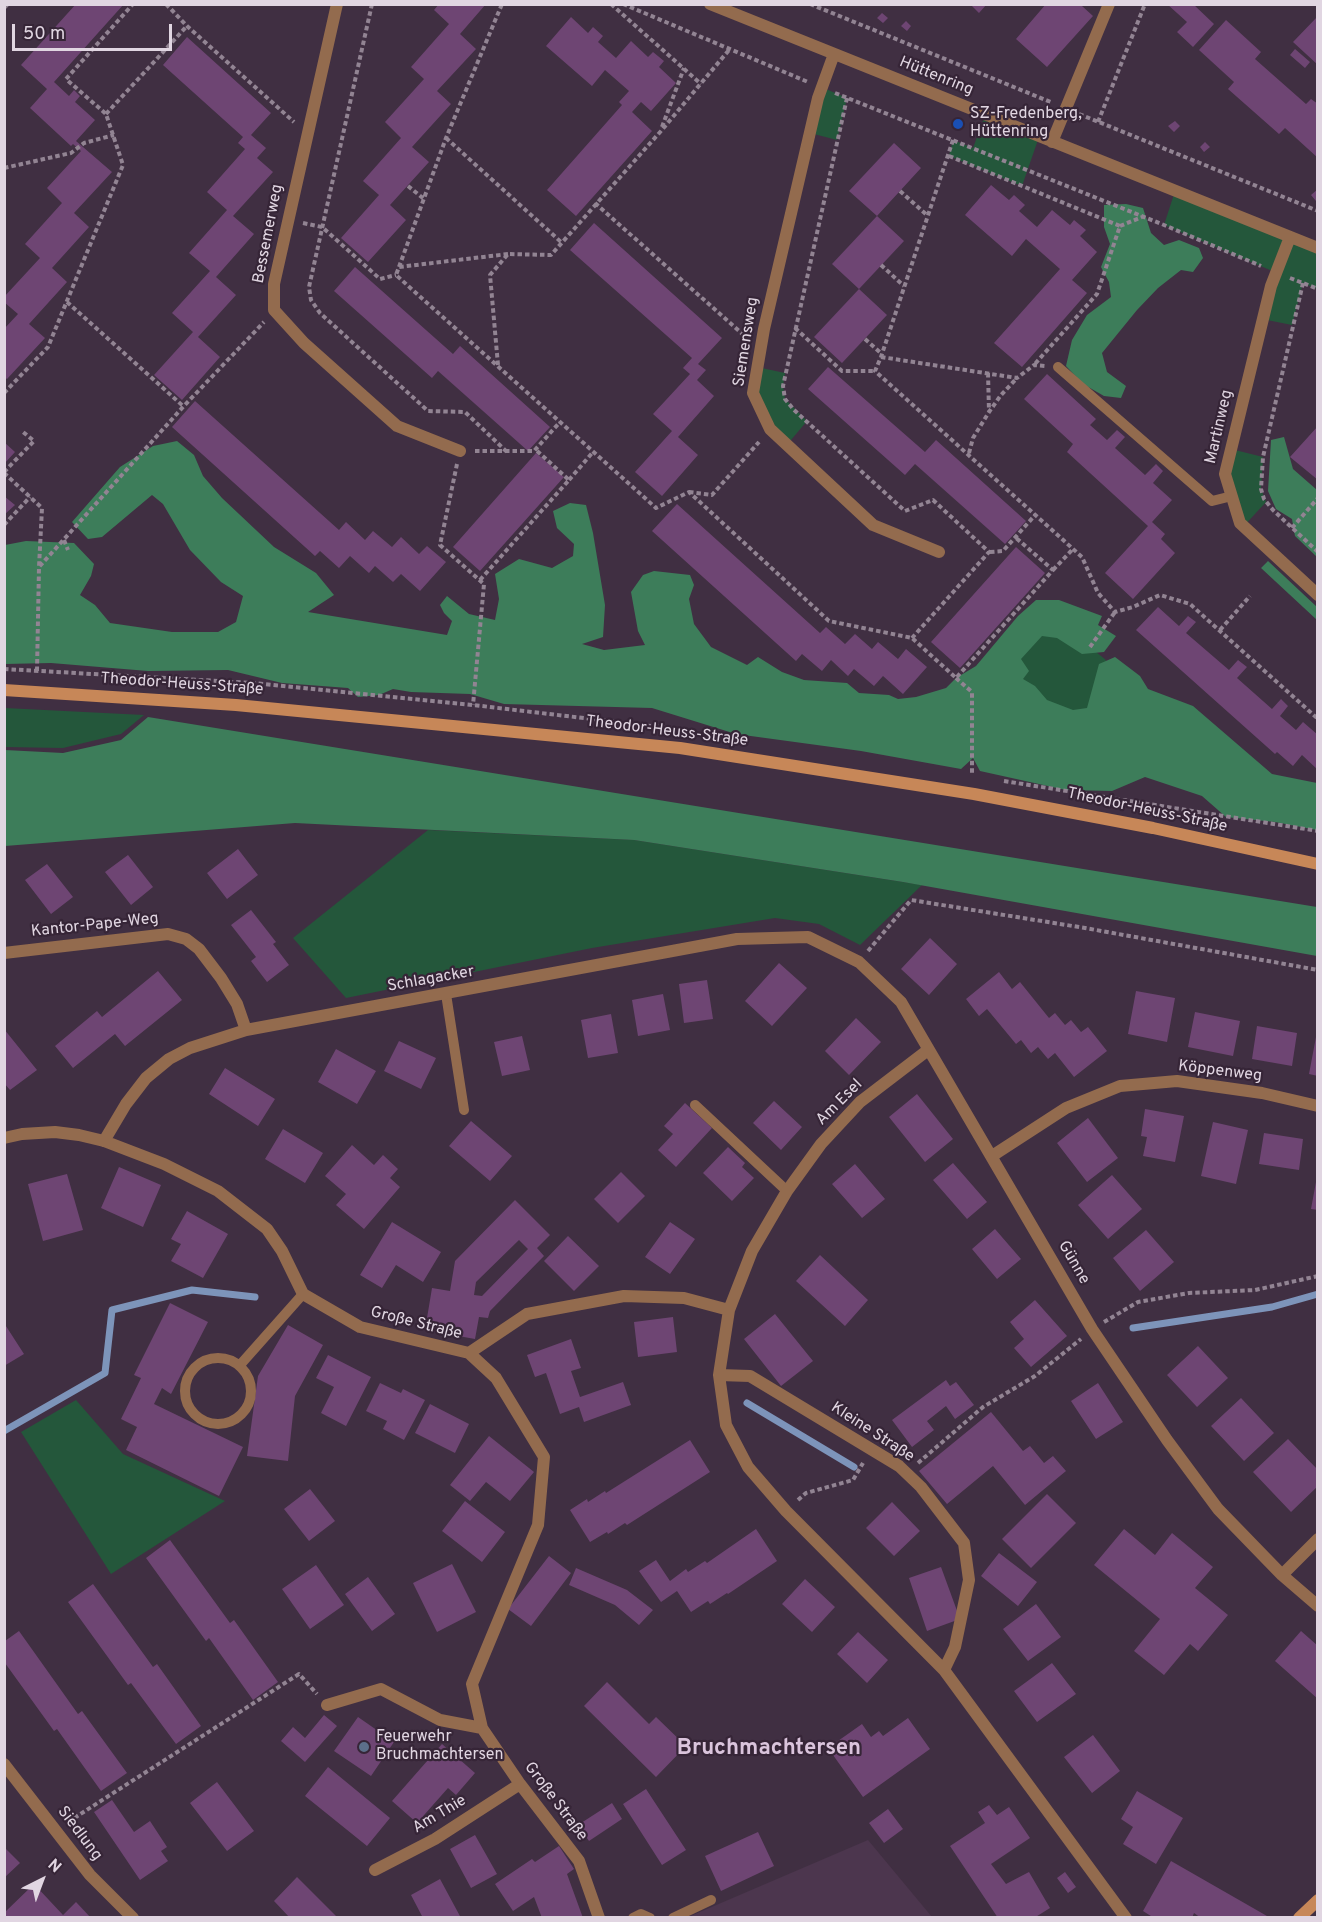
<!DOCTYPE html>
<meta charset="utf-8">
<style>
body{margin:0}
#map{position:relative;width:1322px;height:1922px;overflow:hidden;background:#402f42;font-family:Overpass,sans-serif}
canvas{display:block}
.frame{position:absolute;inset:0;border:6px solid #e1d6e2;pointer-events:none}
.north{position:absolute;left:12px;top:1850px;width:60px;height:60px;-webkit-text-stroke:4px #362537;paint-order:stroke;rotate:42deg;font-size:16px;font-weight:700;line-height:24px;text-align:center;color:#e1d6e2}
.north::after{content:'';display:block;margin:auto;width:21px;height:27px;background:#e1d6e2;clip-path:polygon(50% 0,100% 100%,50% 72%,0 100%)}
.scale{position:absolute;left:12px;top:24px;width:160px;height:27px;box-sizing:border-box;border:3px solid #e1d6e2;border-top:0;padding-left:8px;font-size:18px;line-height:21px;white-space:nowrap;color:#e1d6e2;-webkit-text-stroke:4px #362537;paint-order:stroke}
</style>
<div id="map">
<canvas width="1322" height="1922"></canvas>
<div class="frame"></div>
<div class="north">N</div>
<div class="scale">50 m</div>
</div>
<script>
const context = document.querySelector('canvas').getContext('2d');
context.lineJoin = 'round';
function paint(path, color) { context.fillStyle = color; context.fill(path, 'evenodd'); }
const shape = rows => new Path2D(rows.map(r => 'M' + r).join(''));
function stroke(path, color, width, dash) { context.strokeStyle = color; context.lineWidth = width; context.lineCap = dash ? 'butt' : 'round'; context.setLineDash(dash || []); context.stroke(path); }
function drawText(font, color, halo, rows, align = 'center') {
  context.font = font + ' Overpass,sans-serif'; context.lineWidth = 4.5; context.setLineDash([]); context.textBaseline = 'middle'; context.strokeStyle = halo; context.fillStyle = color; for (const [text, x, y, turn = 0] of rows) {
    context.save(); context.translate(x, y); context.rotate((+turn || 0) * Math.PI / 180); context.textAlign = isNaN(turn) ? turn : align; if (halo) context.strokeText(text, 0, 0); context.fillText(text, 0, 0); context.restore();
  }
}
const built = shape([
 [868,1840,932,1917,686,1918]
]);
const green = shape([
 [821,87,847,98,837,140,810,133],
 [985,115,1039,137,1022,186,949,156,953,140,973,148],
 [1175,191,1317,247,1317,289,1303,283,1292,325,1262,319,1277,273,1164,225],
 [757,367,785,373,783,386,785,399,807,421,786,446,753,393],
 [1231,449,1263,457,1261,489,1266,502,1243,527,1225,474],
 [1041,623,1090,647,1106,660,1090,722,1005,709,999,671],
 [4,708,5,708,144,715,121,734,63,748,5,747],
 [428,830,634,840,922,885,860,945,819,924,775,918,592,948,346,998,293,938],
 [76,1400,123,1454,225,1501,111,1574,21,1432]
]);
const forest = shape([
 [1126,204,1143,208,1151,233,1164,245,1179,240,1199,248,1203,258,1193,272,1181,270,1158,288,1137,310,1102,353,1107,372,1126,386,1121,398,1104,396,1083,384,1066,366,1072,340,1087,315,1111,297,1109,282,1101,267,1110,244,1104,227,1104,205],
 [1284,437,1293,469,1317,490,1317,557,1295,536,1292,519,1276,509,1268,491,1271,440],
 [177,441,194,455,203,476,222,498,274,547,316,573,334,595,308,612,447,635,452,621,444,613,440,605,447,596,469,614,495,620,499,599,495,574,519,559,552,568,573,556,574,544,557,528,553,511,570,503,586,505,593,533,605,605,603,637,582,644,604,650,645,645,638,631,631,592,643,575,654,571,690,575,694,585,689,599,694,624,711,647,747,665,758,657,782,672,804,680,847,683,859,693,889,695,898,699,916,697,946,688,956,678,976,666,1018,616,1036,600,1059,600,1102,616,1098,625,1116,636,1104,652,1082,654,1057,638,1042,636,1021,659,1029,671,1023,679,1035,686,1047,700,1073,710,1087,708,1099,664,1115,657,1140,676,1148,689,1193,706,1272,774,1317,783,1317,830,1275,822,1226,817,1202,796,1145,777,1112,791,1066,790,980,771,973,758,961,769,861,751,736,734,652,708,504,704,470,694,411,692,393,689,379,695,358,697,348,688,282,683,228,670,148,671,51,663,5,664,5,545,26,541,74,543,94,564,91,576,80,595,95,605,110,623,172,632,218,632,236,622,243,596,221,582,190,550,163,504,152,495,102,537,88,539,72,522,120,467,153,446],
 [1268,561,1317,607,1317,620,1261,568],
 [148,717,1317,907,1317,956,903,882,634,840,295,823,5,846,5,750,63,753,121,740]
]);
const stream = shape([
 [1133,1328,1272,1307,1318,1294],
 [747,1403,854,1467],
 [4,1431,105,1373,112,1310,192,1290,255,1297]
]);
const building = shape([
 [76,4,124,4,54,82,69,96,74,90,80,96,75,102,95,120,76,141,112,172,74,213,89,227,52,268,67,282,29,324,45,338,7,379,4,377,4,329,18,314,4,302,4,297,40,258,25,244,62,203,47,188,81,151,73,144,71,146,30,108,47,89,21,65],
 [439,4,486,4,460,34,476,49,437,91,451,104,412,147,429,162,390,205,406,220,368,262,341,238,379,195,363,181,401,138,385,122,424,79,411,67,449,24,434,10],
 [970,4,987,4,979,13],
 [1046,4,1083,4,1082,6,1093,16,1047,67,1016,39],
 [1167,4,1193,4,1214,24,1193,47,1177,32,1187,22],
 [882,13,888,18,883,23,877,18],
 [1318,16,1318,65,1293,42],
 [571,17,588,33,593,27,603,36,598,42,616,58,631,41,648,57,653,52,664,61,659,67,676,83,651,111,641,102,632,112,652,131,576,216,547,190,622,105,619,102,629,91,605,70,592,86,546,46],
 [1226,20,1261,52,1255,59,1306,104,1311,99,1318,104,1318,158,1285,128,1279,134,1228,89,1234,82,1199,50],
 [906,21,911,26,907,31,901,26],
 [187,37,271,113,251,135,266,148,257,158,273,172,233,216,254,234,216,277,236,295,198,337,220,357,182,400,154,375,193,332,172,313,210,271,189,253,227,210,207,192,245,149,238,143,243,137,163,65],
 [1295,49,1310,62,1305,68,1290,55],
 [1175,121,1180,126,1174,132,1168,126],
 [1205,142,1210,147,1204,152,1200,147],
 [894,143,921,168,877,216,849,191],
 [991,185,1009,200,1014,195,1025,205,1019,211,1037,227,1052,210,1070,225,1074,220,1086,230,1080,236,1097,252,1072,280,1087,293,1022,367,994,343,1060,269,1026,239,1012,256,965,215],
 [1318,189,1318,200,1316,201,1311,195],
 [877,216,904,241,859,289,832,264],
 [594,223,722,338,698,364,706,370,697,380,714,396,678,437,698,455,662,496,635,472,672,431,653,414,690,374,683,368,692,358,570,250],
 [355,267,453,354,460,346,550,427,528,451,438,371,432,378,334,291],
 [859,289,887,315,842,363,814,337],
 [828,367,925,452,936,440,1026,521,1005,544,915,464,905,475,808,389],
 [1047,374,1096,419,1090,425,1107,440,1117,430,1125,437,1115,448,1145,475,1156,464,1163,471,1153,483,1172,500,1152,522,1165,534,1161,539,1175,553,1133,599,1105,573,1148,526,1067,452,1073,444,1024,399],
 [195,401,339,530,346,522,365,540,373,531,392,547,401,537,419,554,427,546,446,562,420,591,401,574,393,582,375,566,369,573,350,556,339,568,320,551,315,556,172,427],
 [1318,426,1318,480,1290,457],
 [4,442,15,452,4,464],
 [536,453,564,477,480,571,453,547],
 [4,496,15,505,4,515],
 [677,504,820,633,826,627,845,644,855,634,872,649,878,642,898,659,906,649,927,667,903,694,883,676,874,686,854,669,848,676,831,660,822,671,802,654,796,661,652,531],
 [1016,547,1045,573,960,668,931,642],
 [1158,607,1179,626,1188,616,1196,622,1186,633,1229,670,1238,660,1247,667,1237,678,1272,709,1281,699,1288,706,1280,716,1296,730,1303,722,1318,735,1318,770,1302,755,1293,766,1277,752,1275,754,1136,630],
 [238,849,258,875,227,899,207,873],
 [128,855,153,887,131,905,105,872],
 [47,864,73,897,51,914,25,880],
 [251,910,276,942,273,944,289,965,267,982,251,961,256,957,231,925],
 [930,938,957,964,929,995,901,969],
 [779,963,807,988,772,1026,745,1001],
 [158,971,182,1000,125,1046,115,1034,73,1068,55,1046,97,1011,102,1017],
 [999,972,1012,989,1020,982,1049,1018,1055,1013,1065,1025,1071,1020,1081,1032,1088,1027,1107,1051,1074,1077,1055,1053,1048,1059,1038,1047,1031,1053,1021,1040,1016,1044,987,1009,979,1016,966,999],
 [707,980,713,1019,684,1023,679,984],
 [1136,991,1175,998,1167,1042,1128,1034],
 [663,994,670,1030,638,1036,632,1000],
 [1195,1012,1240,1021,1233,1056,1188,1047],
 [611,1014,618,1053,588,1058,581,1020],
 [856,1018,881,1042,849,1075,825,1051],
 [1257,1026,1297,1033,1292,1066,1252,1059],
 [4,1029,37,1070,10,1090,4,1083],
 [522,1036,530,1070,502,1076,494,1042],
 [1316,1037,1318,1037,1318,1076,1309,1074],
 [399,1041,436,1058,421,1089,384,1071],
 [336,1049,376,1071,357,1104,318,1082],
 [225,1068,275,1099,258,1126,209,1094],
 [917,1094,953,1139,925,1162,889,1117],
 [774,1101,802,1127,781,1150,753,1123],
 [685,1103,712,1128,676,1167,658,1150,673,1134,664,1126],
 [1145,1109,1184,1116,1175,1162,1143,1156,1147,1137,1141,1136],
 [1088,1118,1118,1158,1087,1182,1057,1143],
 [471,1121,512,1156,490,1181,449,1146],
 [1213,1122,1248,1130,1236,1184,1201,1176],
 [283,1129,323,1153,305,1183,265,1159],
 [1264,1133,1303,1139,1299,1170,1259,1164],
 [352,1145,374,1165,383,1155,398,1169,390,1178,400,1187,364,1229,336,1205,346,1194,325,1176],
 [728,1147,745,1163,742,1167,754,1178,732,1201,703,1173],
 [953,1163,987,1202,967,1219,933,1180],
 [855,1164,885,1199,862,1218,832,1184],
 [119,1167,161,1185,143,1227,101,1208],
 [621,1172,645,1196,618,1223,594,1199],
 [67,1174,83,1230,43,1241,28,1184],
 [1112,1175,1142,1209,1108,1239,1078,1205],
 [1316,1182,1318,1182,1318,1210,1311,1209],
 [515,1200,550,1235,537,1248,544,1256,490,1311,488,1318,479,1317,475,1339,425,1330,432,1288,450,1291,455,1261],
 [519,1240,528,1249,482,1296,474,1295,476,1282],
 [187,1211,228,1234,203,1278,171,1261,181,1244,171,1239],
 [392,1222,441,1252,423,1282,396,1265,382,1288,360,1275],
 [670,1222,695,1239,670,1274,645,1257],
 [995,1229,1021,1259,997,1279,972,1249],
 [1146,1230,1174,1262,1140,1291,1113,1258],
 [568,1236,599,1266,574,1291,544,1261],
 [820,1255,868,1300,845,1326,796,1281],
 [1035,1300,1067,1336,1031,1367,1014,1348,1024,1339,1010,1322],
 [170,1303,208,1322,171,1394,162,1388,154,1404,243,1447,219,1496,126,1450,137,1427,121,1419,141,1378,134,1375],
 [775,1314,813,1361,781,1386,744,1339],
 [673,1317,677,1352,638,1357,634,1322],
 [4,1323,24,1354,4,1366],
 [288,1325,323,1345,295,1396,288,1461,247,1456,258,1376],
 [571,1339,581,1368,571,1371,580,1397,623,1382,631,1405,584,1422,579,1407,560,1414,546,1373,535,1377,527,1355],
 [1198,1346,1228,1378,1197,1407,1167,1375],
 [328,1355,371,1377,346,1426,321,1413,334,1387,316,1378],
 [946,1380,950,1386,956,1382,974,1405,955,1419,946,1406,927,1421,934,1430,912,1447,892,1420],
 [380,1383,401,1393,403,1389,425,1400,404,1440,383,1429,387,1421,366,1411],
 [1098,1383,1123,1422,1096,1439,1071,1401],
 [1241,1398,1274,1433,1244,1461,1211,1426],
 [430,1404,469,1424,455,1453,415,1433],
 [991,1412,1023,1451,1030,1446,1044,1463,1053,1456,1066,1471,1025,1505,993,1466,947,1504,919,1471],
 [489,1436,534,1472,510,1501,486,1482,470,1501,450,1485],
 [1288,1439,1318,1470,1318,1486,1291,1512,1253,1472],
 [690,1440,710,1472,627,1525,625,1523,608,1534,607,1532,590,1542,570,1510,587,1499,588,1502,605,1491,606,1493],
 [310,1489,335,1521,309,1541,284,1509],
 [1047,1494,1076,1523,1031,1568,1002,1539],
 [465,1501,505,1532,482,1562,442,1531],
 [892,1502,920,1531,894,1556,866,1528],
 [756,1529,777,1561,728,1594,727,1593,710,1604,708,1601,691,1612,677,1591,661,1602,639,1571,656,1560,670,1581,686,1569,688,1572,705,1561,707,1563],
 [1124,1529,1155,1555,1172,1533,1213,1567,1195,1588,1228,1615,1198,1651,1190,1644,1164,1675,1134,1651,1160,1619,1094,1565],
 [170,1540,230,1623,234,1620,278,1682,253,1700,209,1638,206,1641,146,1558],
 [999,1553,1037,1582,1018,1606,981,1576],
 [549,1556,571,1573,531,1626,508,1609],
 [452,1564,476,1612,437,1632,413,1583],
 [316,1565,344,1605,310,1629,282,1589],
 [941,1567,960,1619,927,1631,909,1578],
 [576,1568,627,1590,653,1610,639,1625,615,1605,569,1585],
 [368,1577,395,1614,372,1631,345,1594],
 [805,1579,835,1607,812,1632,782,1604],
 [93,1584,153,1667,157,1664,201,1726,176,1744,131,1683,128,1685,68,1602],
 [1036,1604,1061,1637,1028,1661,1003,1629],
 [19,1631,78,1714,82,1711,127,1773,101,1791,57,1729,54,1731,5,1663,5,1641],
 [1301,1631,1318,1646,1318,1699,1275,1661],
 [858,1632,888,1660,867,1683,837,1654],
 [1052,1663,1076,1694,1037,1722,1014,1691],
 [607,1682,649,1724,656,1717,686,1746,656,1777,584,1706],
 [324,1715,337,1726,305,1762,281,1741,293,1727,305,1738],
 [358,1717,394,1742,371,1776,334,1751],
 [908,1718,930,1749,863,1797,828,1748,862,1724,871,1737,879,1731,883,1736],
 [1093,1735,1120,1771,1092,1793,1064,1757],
 [442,1744,475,1773,456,1795,448,1788,417,1823,392,1801],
 [328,1767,390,1818,367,1846,305,1796],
 [217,1782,254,1831,227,1851,190,1803],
 [646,1789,686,1850,662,1865,623,1804],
 [1137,1791,1183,1818,1156,1864,1123,1844,1133,1827,1121,1819],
 [112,1800,134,1832,150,1821,167,1847,161,1851,168,1861,140,1880,94,1812],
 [612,1803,622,1819,589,1841,578,1825],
 [989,1805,997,1815,1009,1807,1030,1838,991,1864,1006,1884,1029,1872,1050,1908,1034,1918,998,1918,950,1846,985,1823,978,1812],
 [888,1809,903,1829,884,1843,869,1823],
 [758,1832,774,1866,721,1891,705,1856],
 [475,1835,497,1874,471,1888,450,1849],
 [559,1846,574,1869,567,1874,583,1918,542,1918,534,1897,513,1911,495,1884,532,1859,535,1862],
 [4,1847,20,1863,4,1878],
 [1171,1861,1267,1916,1266,1918,1201,1918,1194,1913,1192,1918,1154,1918,1143,1911],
 [1065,1872,1076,1887,1068,1893,1057,1878],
 [297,1877,338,1918,290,1918,274,1901],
 [440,1879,461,1918,423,1918,411,1895],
 [34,1884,63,1915,76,1902,91,1918,4,1918,4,1913]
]);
const path = shape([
 [166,4,187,26,294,122],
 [372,4,309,287,311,300,320,313,428,411,465,412,507,452],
 [611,4,701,84],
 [623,4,808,82],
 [810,4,1053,103],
 [4,8,8,4],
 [835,93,1164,225,1261,266],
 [847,98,783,386,785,399,794,410,905,511,933,500,989,552,912,638],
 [106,114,187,26],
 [1079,114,1318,211],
 [1098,122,1145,4],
 [662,127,684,68],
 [446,138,561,242],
 [953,140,881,357,875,371,1082,557,1098,593,1115,612,1133,607,1160,595,1190,604,1318,719],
 [949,156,1120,226,1097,294,1034,365],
 [4,168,71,153,84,143,114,135],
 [408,186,424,199],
 [900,191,928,216],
 [595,203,747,338],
 [303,223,322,227,380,279,396,275],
 [1120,226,1142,217],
 [508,254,399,267,396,275,656,508,689,492,829,621,912,638,956,678,1053,570,1015,537],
 [881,265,904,286],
 [399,267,446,138,502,4],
 [1290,278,1318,289],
 [1303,283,1263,457,1261,489,1264,499,1273,510,1318,552],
 [67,302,183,406],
 [795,328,842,371,875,371],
 [865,339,882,354],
 [881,357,1017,378,1034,365,1045,366],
 [498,365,490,275,508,254,551,255,661,131,729,50],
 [988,373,989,411],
 [4,393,48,347,123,165,106,114,66,79,133,4],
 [475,451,534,451,560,422],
 [969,453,973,438,989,412,1001,395,1017,378],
 [457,464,440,545,484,584,473,705],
 [4,472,34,441,23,432],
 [4,473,42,508,39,567],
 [569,480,593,452],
 [689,492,712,495,759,442],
 [4,525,30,497],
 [1292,528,1318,498],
 [64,540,68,550],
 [990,552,1003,551,1036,514],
 [1053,570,1073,549],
 [480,580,569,480,536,450],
 [1220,630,1250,596],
 [1090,647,1115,612],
 [4,669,253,683,473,705,677,729],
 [37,671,39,567,183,407,264,322],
 [956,678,972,692,972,775],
 [1004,781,1318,831],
 [868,951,911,900,1085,928,1318,970],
 [1104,1322,1138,1302,1189,1293,1255,1290,1318,1276],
 [918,1463,983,1407,1035,1376,1081,1339],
 [798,1500,806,1493,853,1480,863,1463],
 [68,1822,299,1674,317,1694]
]);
const lane = shape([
 [1058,367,1212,501,1232,496],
 [446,994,464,1110],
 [695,1105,787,1191],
 '185 1391a33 33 0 1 1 66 0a33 33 0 1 1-66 0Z',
 [240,1365,303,1294],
 [633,1918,641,1914,650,1918],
 [673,1918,711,1900]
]);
const street = shape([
 [337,4,274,284,274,310,304,343,397,426,460,451],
 [710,4,1318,248],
 [834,54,818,98,764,329,753,393,770,429,873,525,939,552],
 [1052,142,1109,4],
 [1290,237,1271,286,1225,474,1240,523,1318,595],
 [4,953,168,934,186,939,199,949,221,978,237,1004,246,1030],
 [928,1050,860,1102,821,1144,787,1191,752,1251,729,1310,719,1375,726,1425,748,1467,786,1511,944,1670,1126,1918],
 [4,1138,22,1134,55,1132,79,1135,104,1141,164,1164,218,1191,267,1229,282,1251,303,1294,360,1327,469,1353,496,1378,544,1457,538,1525,472,1684,482,1728,520,1784,579,1861,599,1918],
 [104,1141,126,1104,146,1078,169,1059,190,1048,246,1030,737,939,808,937,859,962,901,1002,1092,1329,1167,1440,1218,1509,1282,1575,1318,1606],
 [992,1156,1066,1108,1120,1086,1177,1081,1262,1093,1318,1106],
 [469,1353,527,1314,624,1296,684,1298,729,1310],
 [719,1375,750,1376,899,1466,921,1487,964,1543,969,1580,955,1647,944,1670],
 [1282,1575,1318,1539],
 [327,1705,381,1689,440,1720,482,1728],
 [4,1764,90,1875,133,1918],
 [375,1870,435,1839,520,1784]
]);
const secondary = shape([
 [4,690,236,705,680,748,974,794,1153,828,1318,864],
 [1299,1918,1318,1900]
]);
const markers = [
 [958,124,6,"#1a4fb4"],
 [364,1747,6,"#5c6f8a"]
];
const streetNames = [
 ["Hüttenring",936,77,22],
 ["Bessemerweg",269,234,-79],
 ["Siemensweg",747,342,-81],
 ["Martinweg",1220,427,-77],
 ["Theodor-Heuss-Straße",182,685,4],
 ["Theodor-Heuss-Straße",667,732,7],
 ["Theodor-Heuss-Straße",1147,811,12],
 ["Kantor-Pape-Weg",95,926,-6],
 ["Schlagacker",431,980,-10],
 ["Köppenweg",1220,1072,7],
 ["Am Esel",840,1103,-45],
 ["Günne",1073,1263,60],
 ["Große Straße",416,1324,14],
 ["Kleine Straße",872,1433,33],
 ["Große Straße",555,1802,53],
 ["Am Thie",440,1815,-31],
 ["Siedlung",79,1834,53]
];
const poiNames = [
 ["SZ-Fredenberg,",970,115],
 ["Hüttenring",970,133],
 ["Feuerwehr",376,1738],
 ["Bruchmachtersen",376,1756]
];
const districtNames = [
 ["Bruchmachtersen",769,1750]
];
paint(built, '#4c364e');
paint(green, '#24573b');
paint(forest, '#3d7d5a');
stroke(stream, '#7d94ba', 7);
paint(building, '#6e4573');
stroke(path, '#928493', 4, [4.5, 3]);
stroke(lane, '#936b4e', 10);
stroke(street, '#936b4e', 12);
stroke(secondary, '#c78758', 12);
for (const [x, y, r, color] of markers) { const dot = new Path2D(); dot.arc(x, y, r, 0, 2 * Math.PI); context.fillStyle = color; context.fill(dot); stroke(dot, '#362537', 2); }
drawText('16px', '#e1d6e2', '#362537', streetNames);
drawText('16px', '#e1d6e2', '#362537', poiNames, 'left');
drawText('bold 22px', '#dac4dc', '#362537', districtNames);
</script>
